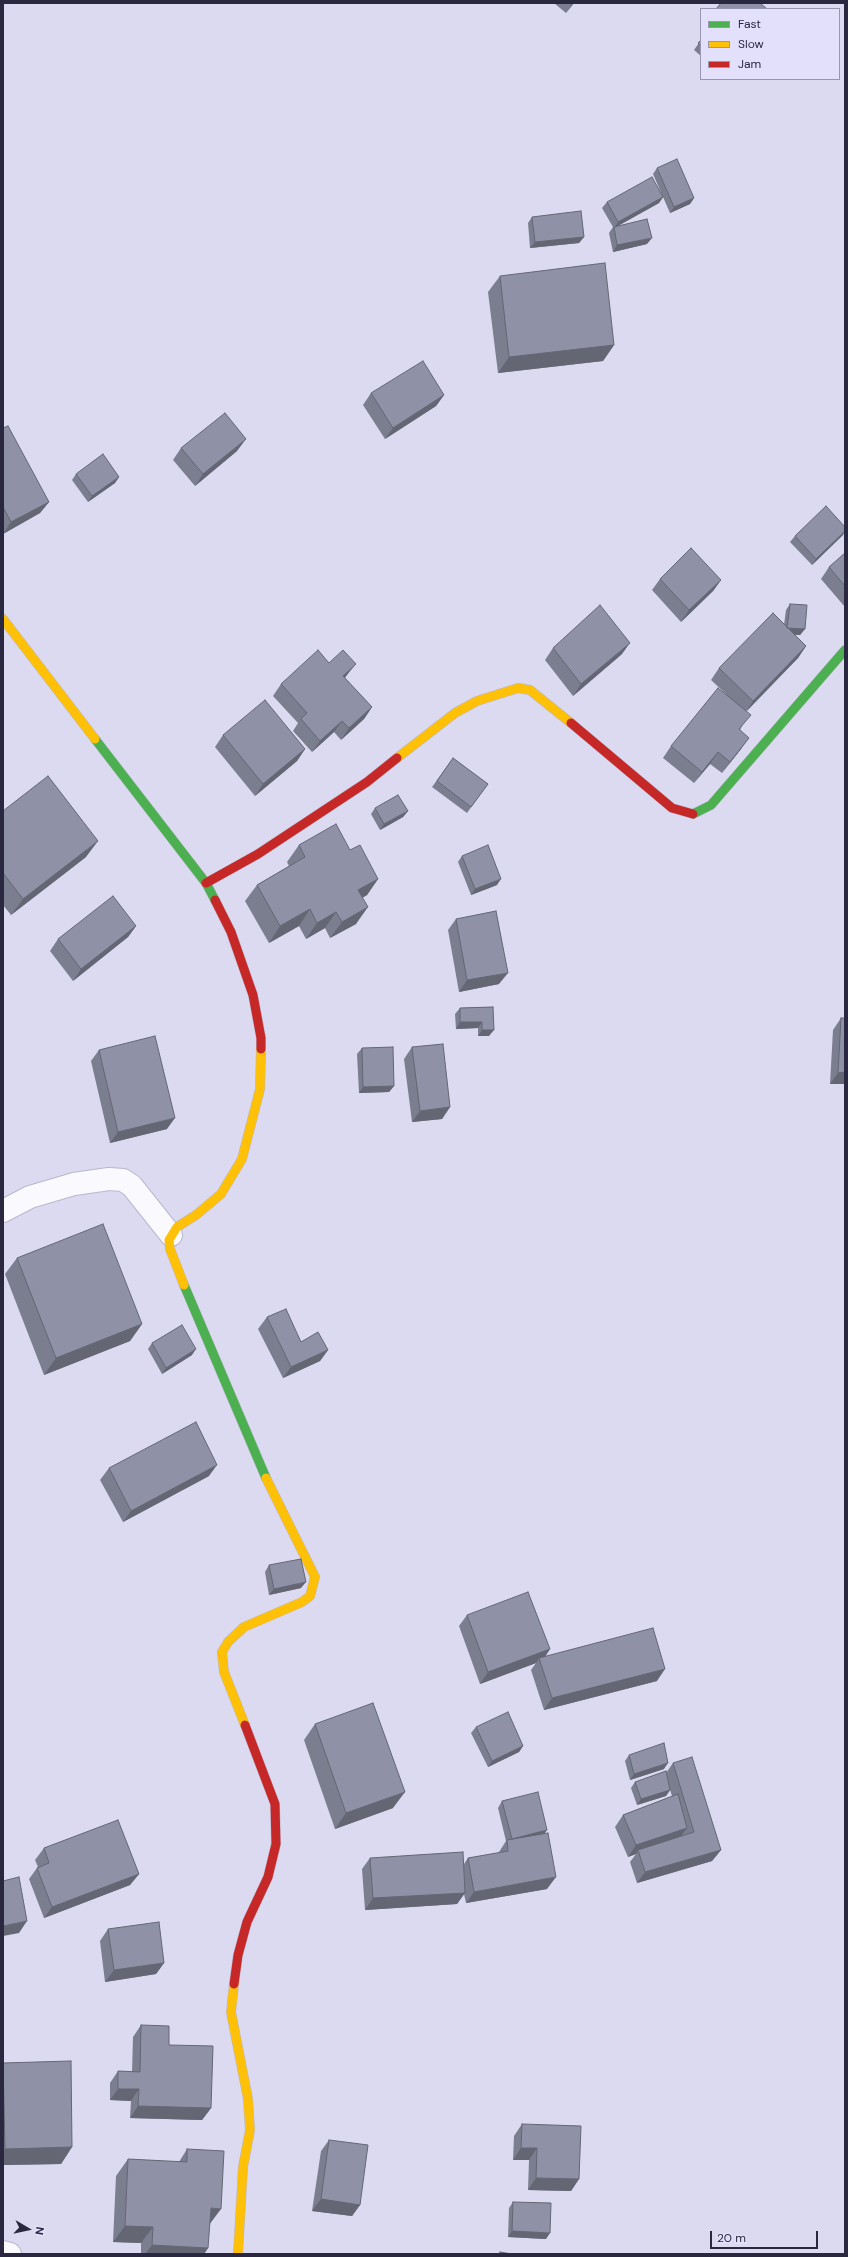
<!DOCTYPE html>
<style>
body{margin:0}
#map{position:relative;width:848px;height:2257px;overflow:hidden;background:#dcdaf0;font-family:"DM Sans",sans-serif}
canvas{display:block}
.frame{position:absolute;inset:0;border:4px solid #2a2840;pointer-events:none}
.legend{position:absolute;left:700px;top:8px;width:140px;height:72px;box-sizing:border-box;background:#e2e0fa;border:1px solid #9896b0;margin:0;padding:5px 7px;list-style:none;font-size:12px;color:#2a2840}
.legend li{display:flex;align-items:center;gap:8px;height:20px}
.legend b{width:20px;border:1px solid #9896b0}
.north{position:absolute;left:8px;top:2209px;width:40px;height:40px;-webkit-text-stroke:3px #e2e0fa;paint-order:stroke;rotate:99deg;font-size:11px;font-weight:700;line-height:16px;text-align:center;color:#2a2840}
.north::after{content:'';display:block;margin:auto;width:14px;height:18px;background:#2a2840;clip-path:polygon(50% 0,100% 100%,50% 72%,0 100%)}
.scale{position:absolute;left:710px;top:2231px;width:108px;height:18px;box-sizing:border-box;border:2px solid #2a2840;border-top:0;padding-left:5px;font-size:12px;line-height:14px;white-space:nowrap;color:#2a2840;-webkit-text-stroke:3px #e2e0fa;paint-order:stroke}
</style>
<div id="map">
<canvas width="848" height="2257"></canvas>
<div class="frame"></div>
<ul class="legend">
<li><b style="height:5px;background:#4caf50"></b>Fast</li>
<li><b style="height:5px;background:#ffc107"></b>Slow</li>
<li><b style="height:5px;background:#c62828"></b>Jam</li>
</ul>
<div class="north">N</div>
<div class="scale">20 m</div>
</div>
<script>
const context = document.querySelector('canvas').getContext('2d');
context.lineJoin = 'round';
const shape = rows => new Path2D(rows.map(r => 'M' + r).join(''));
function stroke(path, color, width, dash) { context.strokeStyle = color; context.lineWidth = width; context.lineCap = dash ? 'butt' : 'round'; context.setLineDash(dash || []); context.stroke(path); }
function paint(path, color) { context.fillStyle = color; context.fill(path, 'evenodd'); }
const street = shape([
 [3,1211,30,1197,74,1184,109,1179,123,1180,132,1186,171,1235],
 [3,2252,10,2254]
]);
const fast = shape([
 [95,739,206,883,215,900],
 [693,814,711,805,845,650],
 [184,1285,266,1478]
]);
const slow = shape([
 [3,619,95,739],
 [397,758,455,713,477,701,518,688,530,690,571,723],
 [184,1285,170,1249,169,1240,177,1227,196,1215,221,1194,242,1159,260,1089,261,1049],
 [245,1725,224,1672,222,1652,228,1642,244,1627,302,1602,310,1596,315,1577,266,1478],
 [234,1984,231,2012,248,2099,250,2130,243,2167,238,2254]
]);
const jam = shape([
 [571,723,672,808,693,814],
 [206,883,258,854,367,782,397,758],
 [215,900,231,932,253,995,261,1038,261,1049],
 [234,1984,238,1955,247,1922,268,1877,276,1844,275,1804,245,1725]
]);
const wall = shape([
 [554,3,574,3,566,13],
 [701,40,701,56,694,50],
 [657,168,694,198,690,204,670,213,663,197,659,203,618,226,647,244,613,252,609,233,613,227,602,208,607,202,662,195,653,174],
 [532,217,584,237,579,243,530,248,528,223],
 [500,276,614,345,603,361,498,373,488,292],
 [371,393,444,395,436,406,385,439,363,405],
 [3,428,49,502,40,513,3,534],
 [181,448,237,451,195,486,173,460],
 [76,474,119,477,115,483,88,502,72,480],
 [843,535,812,565,790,542,795,536],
 [845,553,845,607,821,579,829,567],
 [660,579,721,580,713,591,681,622,652,590],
 [790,604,805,629,800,635,795,635,806,646,798,658,746,711,742,726,740,730,741,749,722,773,710,764,694,783,663,758,671,746,726,694,711,680,719,668,784,625,786,610],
 [553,648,622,654,573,696,545,660],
 [329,663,347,675,345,678,372,707,364,719,341,740,334,732,312,752,293,731,298,723,273,696,281,684],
 [223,735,305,749,297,761,255,796,215,747],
 [453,758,488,784,467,813,432,787],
 [375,808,408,811,403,817,380,830,371,814],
 [3,811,86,857,11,915,3,905],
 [299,845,350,850,378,879,367,895,362,898,356,924,330,938,325,928,306,939,299,926,269,943,245,901,257,885,289,866,287,862],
 [462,856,497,885,471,895,458,862],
 [456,919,499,984,459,992,448,930],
 [136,926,128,937,73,981,50,951,58,939],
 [493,1007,489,1036,478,1036,478,1028,456,1029,455,1014,460,1008],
 [841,1018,845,1084,830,1084,833,1030],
 [412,1047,450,1107,442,1119,412,1122,404,1059],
 [362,1048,394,1086,389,1092,359,1093,357,1054],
 [99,1050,167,1129,110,1143,91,1061],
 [17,1258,142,1324,130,1341,44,1375,5,1274],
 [267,1317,301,1342,328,1350,320,1361,283,1378,258,1329],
 [152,1343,192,1355,162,1374,148,1349],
 [109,1468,209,1476,123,1522,100,1480],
 [269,1565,301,1588,269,1595,265,1572],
 [467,1615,550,1649,545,1657,657,1681,544,1710,531,1670,536,1663,480,1684,459,1626],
 [315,1724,393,1808,335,1829,304,1740],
 [476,1727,523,1746,519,1752,488,1767,471,1733],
 [629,1755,664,1769,630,1780,625,1761],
 [673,1763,721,1850,712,1861,637,1883,630,1862,636,1854,628,1857,615,1827,623,1815,672,1796,670,1790,666,1796,637,1805,631,1788,635,1782,666,1773],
 [502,1801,545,1834,547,1889,466,1903,464,1894,457,1904,365,1910,362,1869,370,1858,464,1864,468,1858,499,1853,499,1852,506,1841,498,1808],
 [44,1848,139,1874,130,1885,44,1918,29,1879,37,1868,38,1867,35,1860],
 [108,1929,164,1963,156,1974,105,1982,100,1941],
 [141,2025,169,2045,211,2108,202,2120,130,2118,131,2101,110,2100,110,2083,118,2071,132,2072,133,2037],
 [3,2063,72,2147,61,2164,3,2165],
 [522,2124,579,2179,571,2191,528,2190,529,2160,513,2160,514,2136],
 [329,2140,360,2205,352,2216,312,2211,321,2151],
 [187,2149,208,2248,204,2254,141,2254,141,2243,113,2242,116,2176,128,2159,179,2162],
 [513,2202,546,2239,508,2237,509,2208]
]);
const shadedWall = shape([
 [573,3,574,3,566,13],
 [663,197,659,203,614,228,618,222],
 [694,198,690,204,670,213,674,207],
 [584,237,579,243,530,248,535,242],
 [652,238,647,244,613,252,617,245],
 [614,345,603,361,498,373,509,357],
 [444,395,436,406,385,439,393,428],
 [246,439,237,451,195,486,203,474],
 [119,477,115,483,88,502,92,496],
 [49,502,40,513,3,534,11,522],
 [845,531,843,535,812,565,816,559],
 [721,580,713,591,681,622,689,610],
 [787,628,805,629,800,635,783,634],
 [630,643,622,654,573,696,581,684],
 [806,646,798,658,745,713,753,701],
 [356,664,347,675,335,687,343,676],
 [372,707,364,719,341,740,349,728],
 [342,721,334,732,312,752,320,741],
 [749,738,741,749,722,773,730,762],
 [305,749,297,761,255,796,263,784],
 [718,752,710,764,694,783,702,772],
 [408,811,403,817,380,830,384,824],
 [98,841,86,857,11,915,23,899],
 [378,879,367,895,347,907,358,890],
 [501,879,497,885,471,895,475,889],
 [368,907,356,924,330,938,342,922],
 [310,909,299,926,269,943,280,926],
 [336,912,325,928,306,939,317,923],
 [136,926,128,937,73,981,81,969],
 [508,973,499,984,459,992,467,980],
 [460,1022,482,1022,478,1028,456,1029],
 [482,1030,494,1030,489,1036,478,1036],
 [845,1072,845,1084,830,1084,838,1073],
 [394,1086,389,1092,359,1093,363,1087],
 [450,1107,442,1119,412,1122,420,1111],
 [175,1118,167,1129,110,1143,118,1132],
 [142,1324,130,1341,44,1375,56,1358],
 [196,1349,192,1355,162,1374,166,1368],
 [328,1350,320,1361,283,1378,291,1367],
 [217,1465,209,1476,123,1522,131,1511],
 [306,1582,301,1588,269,1595,274,1589],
 [550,1649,542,1661,539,1658,536,1663,480,1684,488,1672],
 [665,1669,657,1681,544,1710,552,1698],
 [523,1746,519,1752,488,1767,492,1761],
 [668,1763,664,1769,630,1780,634,1774],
 [670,1790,666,1796,637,1805,641,1799],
 [405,1792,393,1808,335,1829,346,1813],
 [687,1828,679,1839,638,1850,636,1854,628,1857,636,1845],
 [547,1830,543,1836,507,1845,512,1839],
 [721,1850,712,1861,637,1883,645,1872],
 [139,1874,130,1885,44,1918,52,1907],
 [556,1877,547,1889,466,1903,474,1892],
 [465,1893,457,1904,365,1910,373,1898],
 [27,1921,19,1933,3,1936,3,1926],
 [164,1963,156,1974,105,1982,114,1970],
 [118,2089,139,2089,131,2101,110,2100],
 [138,2106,211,2108,202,2120,130,2118],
 [72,2147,61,2164,3,2165,3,2151,5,2149],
 [521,2148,537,2148,529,2160,513,2160],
 [536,2178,579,2179,571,2191,528,2190],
 [321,2199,360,2205,352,2216,312,2211],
 [211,2208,221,2209,209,2225],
 [125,2226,153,2227,141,2243,113,2242],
 [512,2231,550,2233,546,2239,508,2237],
 [152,2245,208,2248,204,2254,145,2254]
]);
const building = shape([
 [721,3,760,3,767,9,716,9,721,3],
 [701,40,701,46,698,43,701,40],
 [677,159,694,198,674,207,657,168,677,159],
 [652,177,663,197,618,222,607,202,652,177],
 [581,211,584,237,535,242,532,217,581,211],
 [647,219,652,238,617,245,614,227,647,219],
 [605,263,614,345,509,357,500,276,605,263],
 [423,361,444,395,393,428,371,393,423,361],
 [225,413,246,439,203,474,181,448,225,413],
 [8,426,49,502,11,522,3,507,3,428,8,426],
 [103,454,119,477,92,496,76,474,103,454],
 [826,506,845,527,845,531,816,559,795,536,826,506],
 [691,548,721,580,689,610,660,579,691,548],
 [845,553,845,586,829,567,845,553],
 [790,604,807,605,805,629,787,628,790,604],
 [600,605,630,643,581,684,553,648,600,605],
 [773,613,806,646,753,701,719,668,773,613],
 [318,650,329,663,343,650,356,664,343,676,372,707,349,728,342,721,320,741,301,719,307,713,281,684,318,650],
 [718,688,751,715,739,729,749,738,730,762,718,752,702,772,671,746,718,688],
 [265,700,305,749,263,784,223,735,265,700],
 [453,758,488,784,471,807,437,781,453,758],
 [48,776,98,841,23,899,3,873,3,811,48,776],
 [398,795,408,811,384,824,375,808,398,795],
 [336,824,350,850,360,845,378,879,358,890,368,907,342,922,336,912,317,923,310,909,280,926,257,885,305,857,299,845,336,824],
 [488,845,501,879,475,889,462,856,488,845],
 [113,896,136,926,81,969,58,939,113,896],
 [496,911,508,973,467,980,456,919,496,911],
 [493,1007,494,1030,482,1030,482,1022,460,1022,460,1008,493,1007],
 [841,1018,845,1018,845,1072,838,1073,841,1018],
 [155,1036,175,1118,118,1132,99,1050,155,1036],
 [443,1044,450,1107,420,1111,412,1047,443,1044],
 [393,1047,394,1086,363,1087,362,1048,393,1047],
 [103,1224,142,1324,56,1358,17,1258,103,1224],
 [286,1309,301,1342,318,1332,328,1350,291,1367,267,1317,286,1309],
 [182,1325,196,1349,166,1368,152,1343,182,1325],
 [196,1422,217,1465,131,1511,109,1468,196,1422],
 [301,1559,306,1582,274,1589,269,1565,301,1559],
 [528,1592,550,1649,488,1672,467,1615,528,1592],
 [653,1628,665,1669,552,1698,539,1658,653,1628],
 [373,1703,405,1792,346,1813,315,1724,373,1703],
 [508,1712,523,1746,492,1761,476,1727,508,1712],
 [664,1743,668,1763,634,1774,629,1755,664,1743],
 [692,1757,721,1850,645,1872,638,1850,694,1832,673,1763,692,1757],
 [666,1771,670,1790,641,1799,635,1782,666,1771],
 [538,1792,547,1830,512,1839,502,1801,538,1792],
 [678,1794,687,1828,636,1845,623,1815,678,1794],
 [118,1820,139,1874,52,1907,37,1868,49,1863,44,1848,118,1820],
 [548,1833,556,1877,474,1892,468,1858,508,1851,507,1840,548,1833],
 [463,1852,465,1893,373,1898,370,1858,463,1852],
 [19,1877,27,1921,3,1926,3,1881,19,1877],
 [159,1922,164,1963,114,1970,108,1929,159,1922],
 [141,2025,169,2026,169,2045,213,2046,211,2108,138,2106,139,2089,118,2089,118,2071,140,2072,141,2025],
 [71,2061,72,2147,5,2149,3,2063,71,2061],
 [522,2124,581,2126,579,2179,536,2178,537,2148,521,2148,522,2124],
 [329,2140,368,2145,360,2205,321,2199,329,2140],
 [187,2149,224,2151,221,2209,211,2208,208,2248,152,2245,153,2227,125,2226,128,2159,187,2162,187,2149],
 [513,2202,551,2203,550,2233,512,2231,513,2202],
 [500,2252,512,2254,500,2254,500,2252]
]);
stroke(street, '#b9b7cd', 24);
stroke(fast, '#b9b7cd', 10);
stroke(slow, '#b9b7cd', 10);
stroke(jam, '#b9b7cd', 10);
stroke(street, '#faf9fd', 22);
stroke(fast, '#4caf50', 9);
stroke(slow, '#ffc107', 9);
stroke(jam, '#c62828', 9);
paint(wall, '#7b7e8f');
paint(shadedWall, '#646674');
paint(building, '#8f92a6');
stroke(building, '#646674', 1);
</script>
